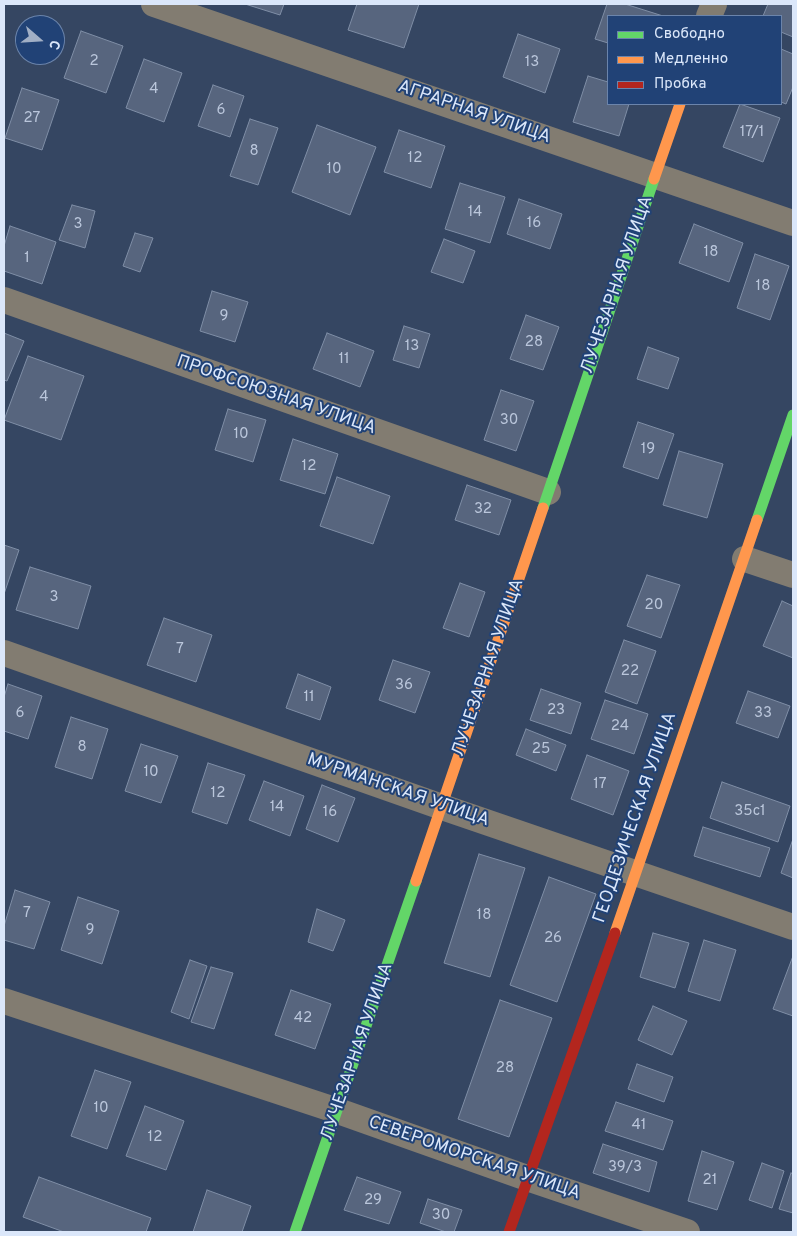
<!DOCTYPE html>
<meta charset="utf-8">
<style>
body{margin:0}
#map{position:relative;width:797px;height:1236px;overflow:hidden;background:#354662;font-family:Overpass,sans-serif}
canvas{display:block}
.frame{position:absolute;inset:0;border:5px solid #dbe7fa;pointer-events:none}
.legend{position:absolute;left:607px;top:15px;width:175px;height:90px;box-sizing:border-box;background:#214276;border:1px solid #6b84ab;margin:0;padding:6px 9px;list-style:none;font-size:15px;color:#dbe7fa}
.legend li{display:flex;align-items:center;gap:10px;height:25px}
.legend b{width:25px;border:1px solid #6b84ab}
.north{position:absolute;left:15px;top:15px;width:50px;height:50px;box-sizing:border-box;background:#214276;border:1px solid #6b84ab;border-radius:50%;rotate:109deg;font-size:14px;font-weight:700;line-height:20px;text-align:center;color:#dbe7fa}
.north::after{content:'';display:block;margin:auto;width:18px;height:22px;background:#a1afc5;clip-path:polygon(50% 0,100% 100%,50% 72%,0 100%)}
</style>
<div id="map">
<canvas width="797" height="1236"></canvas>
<div class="frame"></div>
<ul class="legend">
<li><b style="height:6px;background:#63d668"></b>Свободно</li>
<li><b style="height:6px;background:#ff974d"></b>Медленно</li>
<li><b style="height:6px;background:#b3261e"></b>Пробка</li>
</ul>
<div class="north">С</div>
</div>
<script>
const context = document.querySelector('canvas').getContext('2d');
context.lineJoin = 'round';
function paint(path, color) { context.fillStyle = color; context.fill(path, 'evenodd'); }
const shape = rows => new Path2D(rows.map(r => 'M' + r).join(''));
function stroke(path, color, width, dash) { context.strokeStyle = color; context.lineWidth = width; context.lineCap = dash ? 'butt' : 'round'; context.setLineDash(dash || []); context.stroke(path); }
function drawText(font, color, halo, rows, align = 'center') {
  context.font = font + ' Overpass,sans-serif'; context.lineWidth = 4; context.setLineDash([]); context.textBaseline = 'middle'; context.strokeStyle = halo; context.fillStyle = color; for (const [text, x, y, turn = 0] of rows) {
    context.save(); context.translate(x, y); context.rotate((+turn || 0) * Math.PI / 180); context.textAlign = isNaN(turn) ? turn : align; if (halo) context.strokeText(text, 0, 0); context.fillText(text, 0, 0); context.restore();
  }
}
const building = shape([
 [245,4,284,4,280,15,245,4],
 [357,4,419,4,404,48,348,30,357,4],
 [607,4,625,4,663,16,608,16,608,43,595,39,607,4],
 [768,4,793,4,793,37,781,32,781,16,763,16,768,4],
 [81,31,123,46,106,93,64,78,81,31],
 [518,34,560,49,545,93,503,77,518,34],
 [781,49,793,54,793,87,786,104,781,102,781,49],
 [144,59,182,73,164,122,126,108,144,59],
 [588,76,608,82,608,104,629,104,619,136,573,122,588,76],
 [213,85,244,96,230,137,198,126,213,85],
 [22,88,59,100,42,150,5,138,22,88],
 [740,104,780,118,763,162,723,147,740,104],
 [250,119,278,128,258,185,230,176,250,119],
 [317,125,376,147,350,215,292,192,317,125],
 [399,130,445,146,431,188,384,172,399,130],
 [460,183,505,197,490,243,445,229,460,183],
 [519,199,562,214,550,249,507,234,519,199],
 [72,205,95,211,85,248,59,240,72,205],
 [694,224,743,243,729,282,679,263,694,224],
 [10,226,56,242,42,284,4,271,4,246,10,226],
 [135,233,153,238,140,272,123,266,135,233],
 [444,239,475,251,463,283,431,272,444,239],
 [755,254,789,266,770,320,737,308,755,254],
 [212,291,248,302,235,342,200,331,212,291],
 [526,315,559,327,543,370,510,359,526,315],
 [404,326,430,334,419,368,393,360,404,326],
 [4,333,24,341,7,381,4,380,4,333],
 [327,333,374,351,360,387,313,369,327,333],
 [648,347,679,358,668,389,637,379,648,347],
 [28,356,84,376,61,440,4,420,28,356],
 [501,390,534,401,516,451,484,440,501,390],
 [228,409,266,420,253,462,215,450,228,409],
 [638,422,674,434,658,479,623,467,638,422],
 [293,439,338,454,325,494,280,480,293,439],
 [679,451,723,464,707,518,663,505,679,451],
 [337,477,390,496,373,544,320,526,337,477],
 [467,485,511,500,499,535,455,520,467,485],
 [4,545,19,550,4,594,4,545],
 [30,567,91,586,78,629,16,610,30,567],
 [647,575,680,585,661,638,627,626,647,575],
 [460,583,485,592,469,637,443,628,460,583],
 [782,601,793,606,793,658,763,646,782,601],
 [164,618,212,635,196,682,147,665,164,618],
 [624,640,656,651,637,704,605,692,624,640],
 [393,660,430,672,415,713,379,700,393,660],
 [298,674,331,687,320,720,286,708,298,674],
 [8,684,42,696,28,739,4,731,4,697,8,684],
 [541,689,581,703,571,734,530,720,541,689],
 [748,691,790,706,778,738,736,723,748,691],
 [605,700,648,714,634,754,591,739,605,700],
 [71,717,108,729,92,779,55,767,71,717],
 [526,729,566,745,556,771,516,755,526,729],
 [141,744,178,756,161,803,125,791,141,744],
 [587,755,629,771,613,815,571,799,587,755],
 [208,763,245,775,227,824,192,812,208,763],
 [264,781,304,796,290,836,249,820,264,781],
 [722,782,790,806,778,842,710,818,722,782],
 [322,785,355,798,338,842,306,829,322,785],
 [703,827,770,848,760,877,694,856,703,827],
 [793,839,793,878,781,873,793,839],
 [479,854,525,868,490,977,444,963,479,854],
 [549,877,596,894,557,1002,510,985,549,877],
 [15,890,50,902,34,949,4,940,4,926,15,890],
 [78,897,119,911,102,964,61,950,78,897],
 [317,909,345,920,333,951,308,942,317,909],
 [653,933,689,943,675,988,640,977,653,933],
 [704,940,736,950,720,1001,688,991,704,940],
 [793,956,793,1016,773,1009,793,956],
 [190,960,207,966,189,1019,171,1012,190,960],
 [211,967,233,973,214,1029,191,1022,211,967],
 [291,990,331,1004,315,1049,275,1035,291,990],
 [500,1000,552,1018,509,1137,458,1119,500,1000],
 [653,1006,687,1021,672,1055,638,1040,653,1006],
 [637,1064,673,1077,664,1102,628,1089,637,1064],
 [95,1070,131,1082,107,1149,71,1136,95,1070],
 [616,1102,673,1121,663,1150,605,1131,616,1102],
 [145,1106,184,1121,166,1170,126,1156,145,1106],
 [603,1144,657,1162,649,1192,593,1173,603,1144],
 [702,1151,734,1162,717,1210,688,1201,702,1151],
 [762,1163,784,1171,772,1208,749,1200,762,1163],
 [791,1173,793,1174,793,1213,779,1209,791,1173],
 [39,1177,151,1218,146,1232,64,1232,23,1217,39,1177],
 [357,1177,401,1192,389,1224,344,1210,357,1177],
 [207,1190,251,1206,242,1232,193,1232,207,1190],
 [428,1199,462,1210,454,1232,446,1232,420,1223,428,1199]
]);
const street = shape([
 [154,4,793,223],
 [709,16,714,4],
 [4,300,548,492],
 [745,559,793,575],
 [4,653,442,807,793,927],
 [4,1001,338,1111,527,1178,687,1232]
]);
const fast = shape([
 [543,508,654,179],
 [757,520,793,415],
 [295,1232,416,881]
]);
const slow = shape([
 [654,179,680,104],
 [416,881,543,508],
 [615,933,757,520]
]);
const jam = shape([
 [509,1232,615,933]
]);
const numberNames = [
 ["2",94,62],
 ["13",532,63],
 ["4",154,90],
 ["6",221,111],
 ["27",32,119],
 ["17/1",752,133],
 ["8",254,152],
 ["12",415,159],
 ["10",334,170],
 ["14",475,213],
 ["16",534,224],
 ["3",78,225],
 ["18",711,253],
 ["1",27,259],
 ["18",763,287],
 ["9",224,317],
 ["28",534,343],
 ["13",412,347],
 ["11",344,360],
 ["4",44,398],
 ["30",509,421],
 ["10",241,435],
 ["19",648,450],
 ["12",309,467],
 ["32",483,510],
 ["3",54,598],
 ["20",654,606],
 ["7",180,650],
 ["22",630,672],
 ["36",404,686],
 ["11",309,698],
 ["23",556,711],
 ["6",20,714],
 ["33",763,714],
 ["24",620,727],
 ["8",82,748],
 ["25",541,750],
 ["10",151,773],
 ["17",600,785],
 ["12",218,794],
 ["14",277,808],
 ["35с1",750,812],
 ["16",330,813],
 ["7",27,914],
 ["18",484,916],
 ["9",90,931],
 ["26",553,939],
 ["42",303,1019],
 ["28",505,1069],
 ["10",101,1109],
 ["41",639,1126],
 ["12",155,1138],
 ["39/3",625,1168],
 ["21",710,1181],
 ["29",373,1201],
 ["30",441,1216]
];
const streetNames = [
 ["АГРАРНАЯ УЛИЦА",474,113,19],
 ["ЛУЧЕЗАРНАЯ УЛИЦА",618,285,-71],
 ["ПРОФСОЮЗНАЯ УЛИЦА",276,396,19],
 ["ЛУЧЕЗАРНАЯ УЛИЦА",489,668,-71],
 ["МУРМАНСКАЯ УЛИЦА",398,791,19],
 ["ГЕОДЕЗИЧЕСКАЯ УЛИЦА",636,818,-71],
 ["ЛУЧЕЗАРНАЯ УЛИЦА",358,1052,-71],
 ["СЕВЕРОМОРСКАЯ УЛИЦА",474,1159,19]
];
paint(building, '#57657e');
stroke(building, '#7f8ea6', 1);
stroke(street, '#827c71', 26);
stroke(fast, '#63d668', 11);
stroke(slow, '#ff974d', 11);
stroke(jam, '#b3261e', 11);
drawText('15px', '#bac6db', null, numberNames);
drawText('18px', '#dbe7fa', '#214276', streetNames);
</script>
